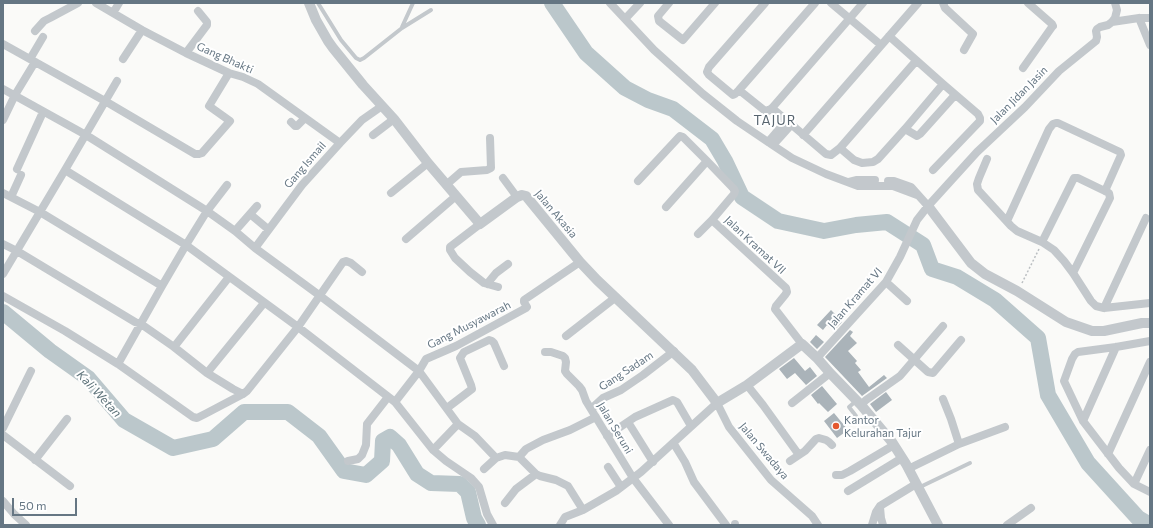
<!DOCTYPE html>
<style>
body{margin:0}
#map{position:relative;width:1153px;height:528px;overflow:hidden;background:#fafaf8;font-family:Commissioner,sans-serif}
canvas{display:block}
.frame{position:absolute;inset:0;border:4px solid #657683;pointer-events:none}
.scale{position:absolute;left:12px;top:498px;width:65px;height:18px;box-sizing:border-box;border:2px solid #657683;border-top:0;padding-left:5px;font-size:12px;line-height:14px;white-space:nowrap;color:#657683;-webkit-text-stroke:3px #fff;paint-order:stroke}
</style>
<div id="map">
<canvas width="1153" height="528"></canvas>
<div class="frame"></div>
<div class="scale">50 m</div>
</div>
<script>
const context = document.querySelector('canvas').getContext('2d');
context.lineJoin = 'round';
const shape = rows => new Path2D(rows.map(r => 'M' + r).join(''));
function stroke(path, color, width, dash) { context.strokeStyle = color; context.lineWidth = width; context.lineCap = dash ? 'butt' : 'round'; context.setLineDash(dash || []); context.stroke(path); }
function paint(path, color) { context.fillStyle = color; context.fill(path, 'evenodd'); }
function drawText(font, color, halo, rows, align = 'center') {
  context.font = font + ' Commissioner,sans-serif'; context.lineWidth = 4; context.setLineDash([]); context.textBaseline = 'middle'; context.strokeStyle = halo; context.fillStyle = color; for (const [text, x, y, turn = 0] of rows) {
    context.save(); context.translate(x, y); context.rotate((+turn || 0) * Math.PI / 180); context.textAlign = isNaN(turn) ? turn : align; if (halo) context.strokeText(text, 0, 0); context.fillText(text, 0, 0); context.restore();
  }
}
const river = shape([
 [552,3,586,53,625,88,648,100,673,109,712,139,725,161,742,197,778,221,824,231,856,225,887,222,923,245,932,269,957,277,995,300,1038,338,1048,395,1088,463,1138,518,1150,525],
 [3,312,50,351,88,378,124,420,173,448,213,439,244,412,288,412,319,436,344,471,366,475,382,461,383,441,390,437,399,445,417,474,431,483,460,484,468,492,474,518,478,525]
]);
const building = shape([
 [831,310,838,317,837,318,842,322,834,331,827,325,823,330,817,325],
 [850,330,853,332,850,336,857,343,848,351,857,361,855,363,861,370,858,372,869,387,884,375,887,378,862,396,825,357],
 [816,335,824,342,817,349,810,342],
 [794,358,805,371,810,367,817,376,806,385,795,373,787,379,779,369],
 [822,386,837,404,828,412,819,403,818,404,811,395],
 [886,392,892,400,876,412,870,404],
 [834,413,848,430,837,438,824,421]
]);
const path = shape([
 [1022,283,1039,249]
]);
const service = shape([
 [318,3,341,40,356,58,360,60,364,58,402,28,431,10],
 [402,27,413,3],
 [856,401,849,407,856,416],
 [918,488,970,463]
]);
const minor = shape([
 [96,3,142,30,186,53,229,73,243,77,258,84,340,143],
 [610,3,654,50,703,94,737,121,768,142,792,158,826,174,858,186,893,186,917,195],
 [669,3,658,16,659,21,683,40,715,3],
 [765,3,709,67,707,72,709,75,733,95,735,94,739,90,815,3],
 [831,3,881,45],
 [943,3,945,8,973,34,964,50],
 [113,13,119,3],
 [1139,18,1150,45],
 [625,19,640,3],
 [1112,22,1139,18,1150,18],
 [35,31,44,21,50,18,78,3],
 [889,36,943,84,978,114,980,118,980,121,933,170],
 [3,44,105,101,195,154,199,154,202,153,230,121,209,106,229,73],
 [186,53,207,25,207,22,198,11],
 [30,59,43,37],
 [123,59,142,30],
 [1023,68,1052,27,1053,26,1052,24,1028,3],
 [3,89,86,135,207,211,235,231,257,206],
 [739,90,764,110,768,111,772,108,863,3],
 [772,108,826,154,831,155,840,148,916,61],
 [3,120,15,95,35,62],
 [291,122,295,126,297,126,305,118],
 [905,129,917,136,920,134,955,95],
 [373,135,394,119],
 [803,135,918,3],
 [768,142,786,121],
 [773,145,791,125],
 [840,148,854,160,862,163,873,162,878,159,905,129,943,84],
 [987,159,979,178,977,184,978,190,1011,226,1017,231,1042,242,1054,250,1064,261,1073,273,1091,301,1096,306,1104,308,1150,303],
 [17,169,43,112],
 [65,170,186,245,298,327,395,402,433,450,446,461,471,478,479,487,487,514,493,525],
 [503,178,517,197],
 [638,181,679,137,680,136,683,137,707,161,734,189,735,191,734,194,712,220,698,234],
 [888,181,894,181,911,187,928,206],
 [849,182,857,180,875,180],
 [446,185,461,172,487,170,491,168,490,138],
 [3,193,40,212,162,286],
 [391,193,428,163],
 [11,197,21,175],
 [666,207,707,161],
 [250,214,268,229],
 [712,220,786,288,787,292,785,295,776,306,775,309,802,344],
 [1007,221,1049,129,1053,124,1056,123,1058,123,1120,152,1121,155,1105,191],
 [480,224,450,247,450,250,455,258,470,272,484,283,498,287],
 [235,231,255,248,319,295,419,371,458,424,433,450],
 [406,239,456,196],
 [1042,242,1074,178,1078,178,1109,193,1110,198,1073,273],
 [3,244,17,251,135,322,141,324,174,347,207,373,233,389,243,394,247,391,298,327,343,262,346,261,351,263,362,272],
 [255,248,302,185,340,143,362,120,382,106],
 [3,274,65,170,117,81],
 [886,282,907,301],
 [487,284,496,273,508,264],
 [3,296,65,331,118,364,193,417,197,418,205,414,243,394],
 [1104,308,1146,218],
 [566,336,616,297],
 [1150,341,1116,347,1078,352,1075,354,1072,359,1064,381,1083,421,1119,468,1134,484,1150,492],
 [898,345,928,372,933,373,961,340],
 [174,347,229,277],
 [545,352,551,352,563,356,565,358,566,362,565,371,567,374,579,386,582,390,586,401,633,478,669,525],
 [817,358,886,282,900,257,917,220,928,206,977,152,1025,107,1059,71,1096,41,1097,37,1096,31,1097,29,1100,27,1108,25,1112,22,1115,18,1117,10,1115,3],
 [118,364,162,286,186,245,207,211,227,185],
 [207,373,264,303],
 [747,385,763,405,799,455,805,451,816,439,819,438,826,440,829,442,832,445],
 [943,399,951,419,959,444],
 [395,402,419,371,426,359,456,346,526,308,527,307,524,302,524,300,580,262],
 [792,403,830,373],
 [861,405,866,400,900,376,943,326],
 [447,408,472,389,471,385,460,358,464,352,489,340,492,341,494,343,504,366],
 [591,409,603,398,621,390,643,375,674,351],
 [1083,421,1116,347],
 [628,422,653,462],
 [458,424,475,436,496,458],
 [3,428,31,371],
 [3,435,70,486],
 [607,436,635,417,673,400,677,402,691,426],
 [674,444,685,462,694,482,726,525],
 [1108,454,1150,362],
 [519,457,526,449,543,440,570,430,596,417],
 [35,460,67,419],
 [348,461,358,459,362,455,366,445,367,424,388,397],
 [790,461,799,455],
 [608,467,621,487],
 [484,469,496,458,505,455,519,457,536,474,540,476,556,480,568,486,583,510],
 [908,469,959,444,1005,427],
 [836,475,842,475,850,471,894,445],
 [1134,484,1150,450],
 [848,491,902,458],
 [3,501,14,514,26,525],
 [505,503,516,489,536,474],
 [880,507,881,518,883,525],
 [560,525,565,517,583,510,616,491,641,472,717,403,729,427,771,480,812,516,818,525],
 [735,525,735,524],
 [872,525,876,512,880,506,916,484],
 [1007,525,1031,508]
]);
const tertiary = shape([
 [309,3,316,20,328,41,333,48,363,85,394,119,428,163,480,224,517,197,522,195,526,196,580,262,597,280,692,370,717,403,747,385,802,344,817,358,830,373,861,405,892,442,906,464,938,525],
 [928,206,971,263,985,274,1017,291,1066,322,1092,331,1104,331,1142,323,1150,323]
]);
const markers = [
 [836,426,4,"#e4572e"]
];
const streetNames = [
 ["Gang Bhakti",225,58,24],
 ["Jalan Jidan Jasin",1019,95,-45],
 ["Gang Ismail",305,165,-49],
 ["Jalan Akasia",556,214,50],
 ["Jalan Kramat VII",755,245,43],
 ["Jalan Kramat VI",855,298,-49],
 ["Gang Musyawarah",469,325,-27],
 ["Gang Sadam",626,371,-33],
 ["Jalan Seruni",615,428,59],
 ["Jalan Swadaya",764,451,50]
];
const poiNames = [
 ["Kantor",844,420],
 ["Kelurahan Tajur",844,433]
];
const waterNames = [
 ["Kali Wetan",99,394,47]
];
const quarterNames = [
 ["TAJUR",775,121]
];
stroke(river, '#bbc7cb', 16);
paint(building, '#aab3b9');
stroke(path, '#bbbfc2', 1.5, [2, 2]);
stroke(service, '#c3c8cc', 4);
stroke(minor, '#c3c8cc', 8);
stroke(tertiary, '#c3c8cc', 10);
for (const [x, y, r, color] of markers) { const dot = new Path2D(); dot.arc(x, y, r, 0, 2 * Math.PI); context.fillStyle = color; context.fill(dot); stroke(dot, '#fff', 1.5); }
drawText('11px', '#657683', '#fff', streetNames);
drawText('11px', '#657683', '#fff', poiNames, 'left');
drawText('italic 12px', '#60757c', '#fff', waterNames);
context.letterSpacing = '1px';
drawText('13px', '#57646e', '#fff', quarterNames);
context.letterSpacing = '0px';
</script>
